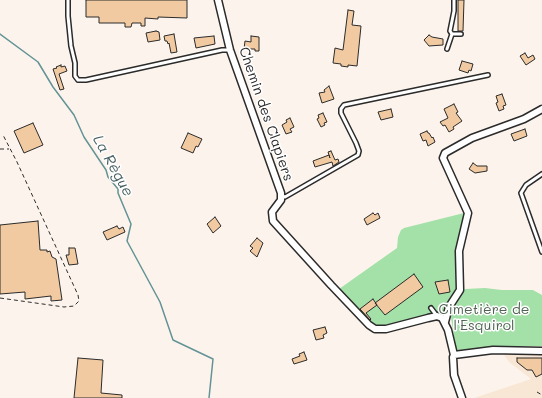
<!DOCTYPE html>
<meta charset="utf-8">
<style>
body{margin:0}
canvas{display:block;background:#fcf4ec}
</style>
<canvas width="542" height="398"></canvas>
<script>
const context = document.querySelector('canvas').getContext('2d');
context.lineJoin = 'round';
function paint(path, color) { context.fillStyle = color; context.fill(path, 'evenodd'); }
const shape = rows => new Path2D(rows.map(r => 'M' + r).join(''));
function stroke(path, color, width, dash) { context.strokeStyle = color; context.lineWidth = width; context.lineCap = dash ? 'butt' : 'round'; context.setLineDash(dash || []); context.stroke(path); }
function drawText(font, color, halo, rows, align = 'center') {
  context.font = font + ' Mali,sans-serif'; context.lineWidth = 3; context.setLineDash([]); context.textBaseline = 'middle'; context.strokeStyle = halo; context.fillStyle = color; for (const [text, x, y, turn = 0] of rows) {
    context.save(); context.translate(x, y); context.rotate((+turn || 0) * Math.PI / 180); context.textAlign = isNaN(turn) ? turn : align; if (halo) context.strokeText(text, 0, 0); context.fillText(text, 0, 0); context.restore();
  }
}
const built = shape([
 [542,351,542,398,474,398,531,379,509,362,502,352]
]);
const green = shape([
 [464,213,470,219,469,227,460,252,462,282,449,314,438,314,385,327,375,327,339,289,397,248,398,237,401,230,404,228],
 [485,288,502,290,533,290,542,295,542,346,504,346,456,351,451,317,453,310,465,289]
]);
const stream = shape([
 [0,34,38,62,53,87,74,115,84,137,106,170,108,177,118,189,118,193,131,224,127,241,160,302,173,340,213,359,209,398]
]);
const building = shape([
 [86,0,187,0,187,18,158,17,158,19,145,18,145,26,141,26,141,23,132,23,131,27,125,27,125,23,99,23,99,17,86,17,86,0],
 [458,0,464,0,463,31,458,31,458,0],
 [348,10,354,11,352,25,361,26,357,66,348,65,348,67,341,66,341,64,333,63,335,48,343,50,348,10],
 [156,31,159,32,160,40,148,42,146,33,156,31],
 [174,34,177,52,171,53,169,43,168,44,167,41,165,41,164,36,174,34],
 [429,35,432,37,443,39,443,45,429,46,424,40,429,35],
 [214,36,215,44,196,48,194,38,214,36],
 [251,36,259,37,259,51,255,51,255,49,244,49,245,41,251,42,251,36],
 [525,53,528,58,533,55,535,59,526,65,520,56,525,53],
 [462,61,473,64,471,71,469,70,468,73,459,70,462,61],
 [61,65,61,67,65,66,67,71,59,74,64,89,60,90,53,69,57,68,56,67,61,65],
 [329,86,334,99,322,103,319,93,325,92,324,90,329,86],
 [502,94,506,105,503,106,504,109,499,111,496,103,498,102,496,96,502,94],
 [454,104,458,112,456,113,462,121,453,127,454,129,449,132,445,125,443,126,440,122,448,118,444,109,454,104],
 [391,109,393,117,381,120,378,112,391,109],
 [323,113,327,122,324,123,325,125,321,127,317,119,319,118,318,115,323,113],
 [290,118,294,127,290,129,292,132,286,134,282,125,287,122,286,120,290,118],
 [33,123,43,145,24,153,14,131,33,123],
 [525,129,527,136,514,141,511,134,525,129],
 [427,131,428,133,429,133,432,138,433,137,435,142,428,146,426,140,423,141,420,134,427,131],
 [188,133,202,139,198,147,196,146,193,153,181,148,188,133],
 [331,151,335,160,338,159,339,162,333,166,332,162,315,167,313,161,329,155,330,158,328,152,331,151],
 [473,163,477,166,487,166,487,171,475,173,469,169,473,163],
 [373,213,375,215,378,213,380,218,367,225,364,219,373,213],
 [215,217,221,226,213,233,207,224,215,217],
 [38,221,40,250,47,250,47,252,50,251,52,257,56,259,62,300,51,301,51,296,25,299,25,292,0,294,0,225,38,221],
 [117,226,119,229,123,227,125,232,107,240,103,232,117,226],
 [257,238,263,243,257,257,250,251,253,248,250,246,257,238],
 [69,248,75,248,78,264,69,265,66,255,69,255,69,248],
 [414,274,423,287,385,315,375,303,414,274],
 [448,280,450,292,439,294,435,282,448,280],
 [373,299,377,305,366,313,371,319,370,320,360,309,373,299],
 [325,327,327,333,323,335,324,338,316,340,313,330,325,327],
 [304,352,307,360,294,364,292,359,300,356,299,354,304,352],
 [78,358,103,360,101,393,122,395,122,398,74,398,78,358],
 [517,358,542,358,542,374,536,377,532,370,527,370,517,362,517,358]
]);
const path = shape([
 [0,149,9,149],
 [0,298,64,307,74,306,79,301,78,295,17,162,3,135],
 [537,392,542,395]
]);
const service = shape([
 [68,0,68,16,71,46,75,63,75,76,78,80,86,80,222,50,230,50],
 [454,0,454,11,450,31,452,34,461,34],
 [447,49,452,34],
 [542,174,526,185,521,193,542,252],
 [282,196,285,197,358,155,359,151,356,143,341,113,341,109,344,105,488,75],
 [431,308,437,316]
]);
const minor = shape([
 [218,0,230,50,281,193,281,200,272,212,273,221,331,285,369,325,375,329,386,329,428,318,437,316,442,318,448,330,454,355,453,357,454,375,462,398],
 [445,322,449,307,460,290,459,251,468,213,443,158,445,153,472,138,524,119,542,109],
 [454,355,493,350,542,351]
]);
const streetNames = [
 ["Chemin des Clapiers",266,114,71]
];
const parkNames = [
 ["Cimetière de",484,310],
 ["l'Esquirol",484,326]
];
const waterNames = [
 ["La Règue",113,166,61]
];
paint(built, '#f9e7d6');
paint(green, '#a4e1a9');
stroke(stream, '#639396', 1.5);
paint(building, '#f1caa1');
stroke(building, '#2b2b2b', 1);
stroke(service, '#2b2b2b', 6);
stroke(minor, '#2b2b2b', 9);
stroke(path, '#2b2b2b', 1, [4, 3]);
stroke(service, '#fff', 3);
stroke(minor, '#fff', 6);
drawText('14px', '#2b2b2b', '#fff', streetNames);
drawText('14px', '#4f6251', '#fff', parkNames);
drawText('italic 15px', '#475f61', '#fff', waterNames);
</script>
